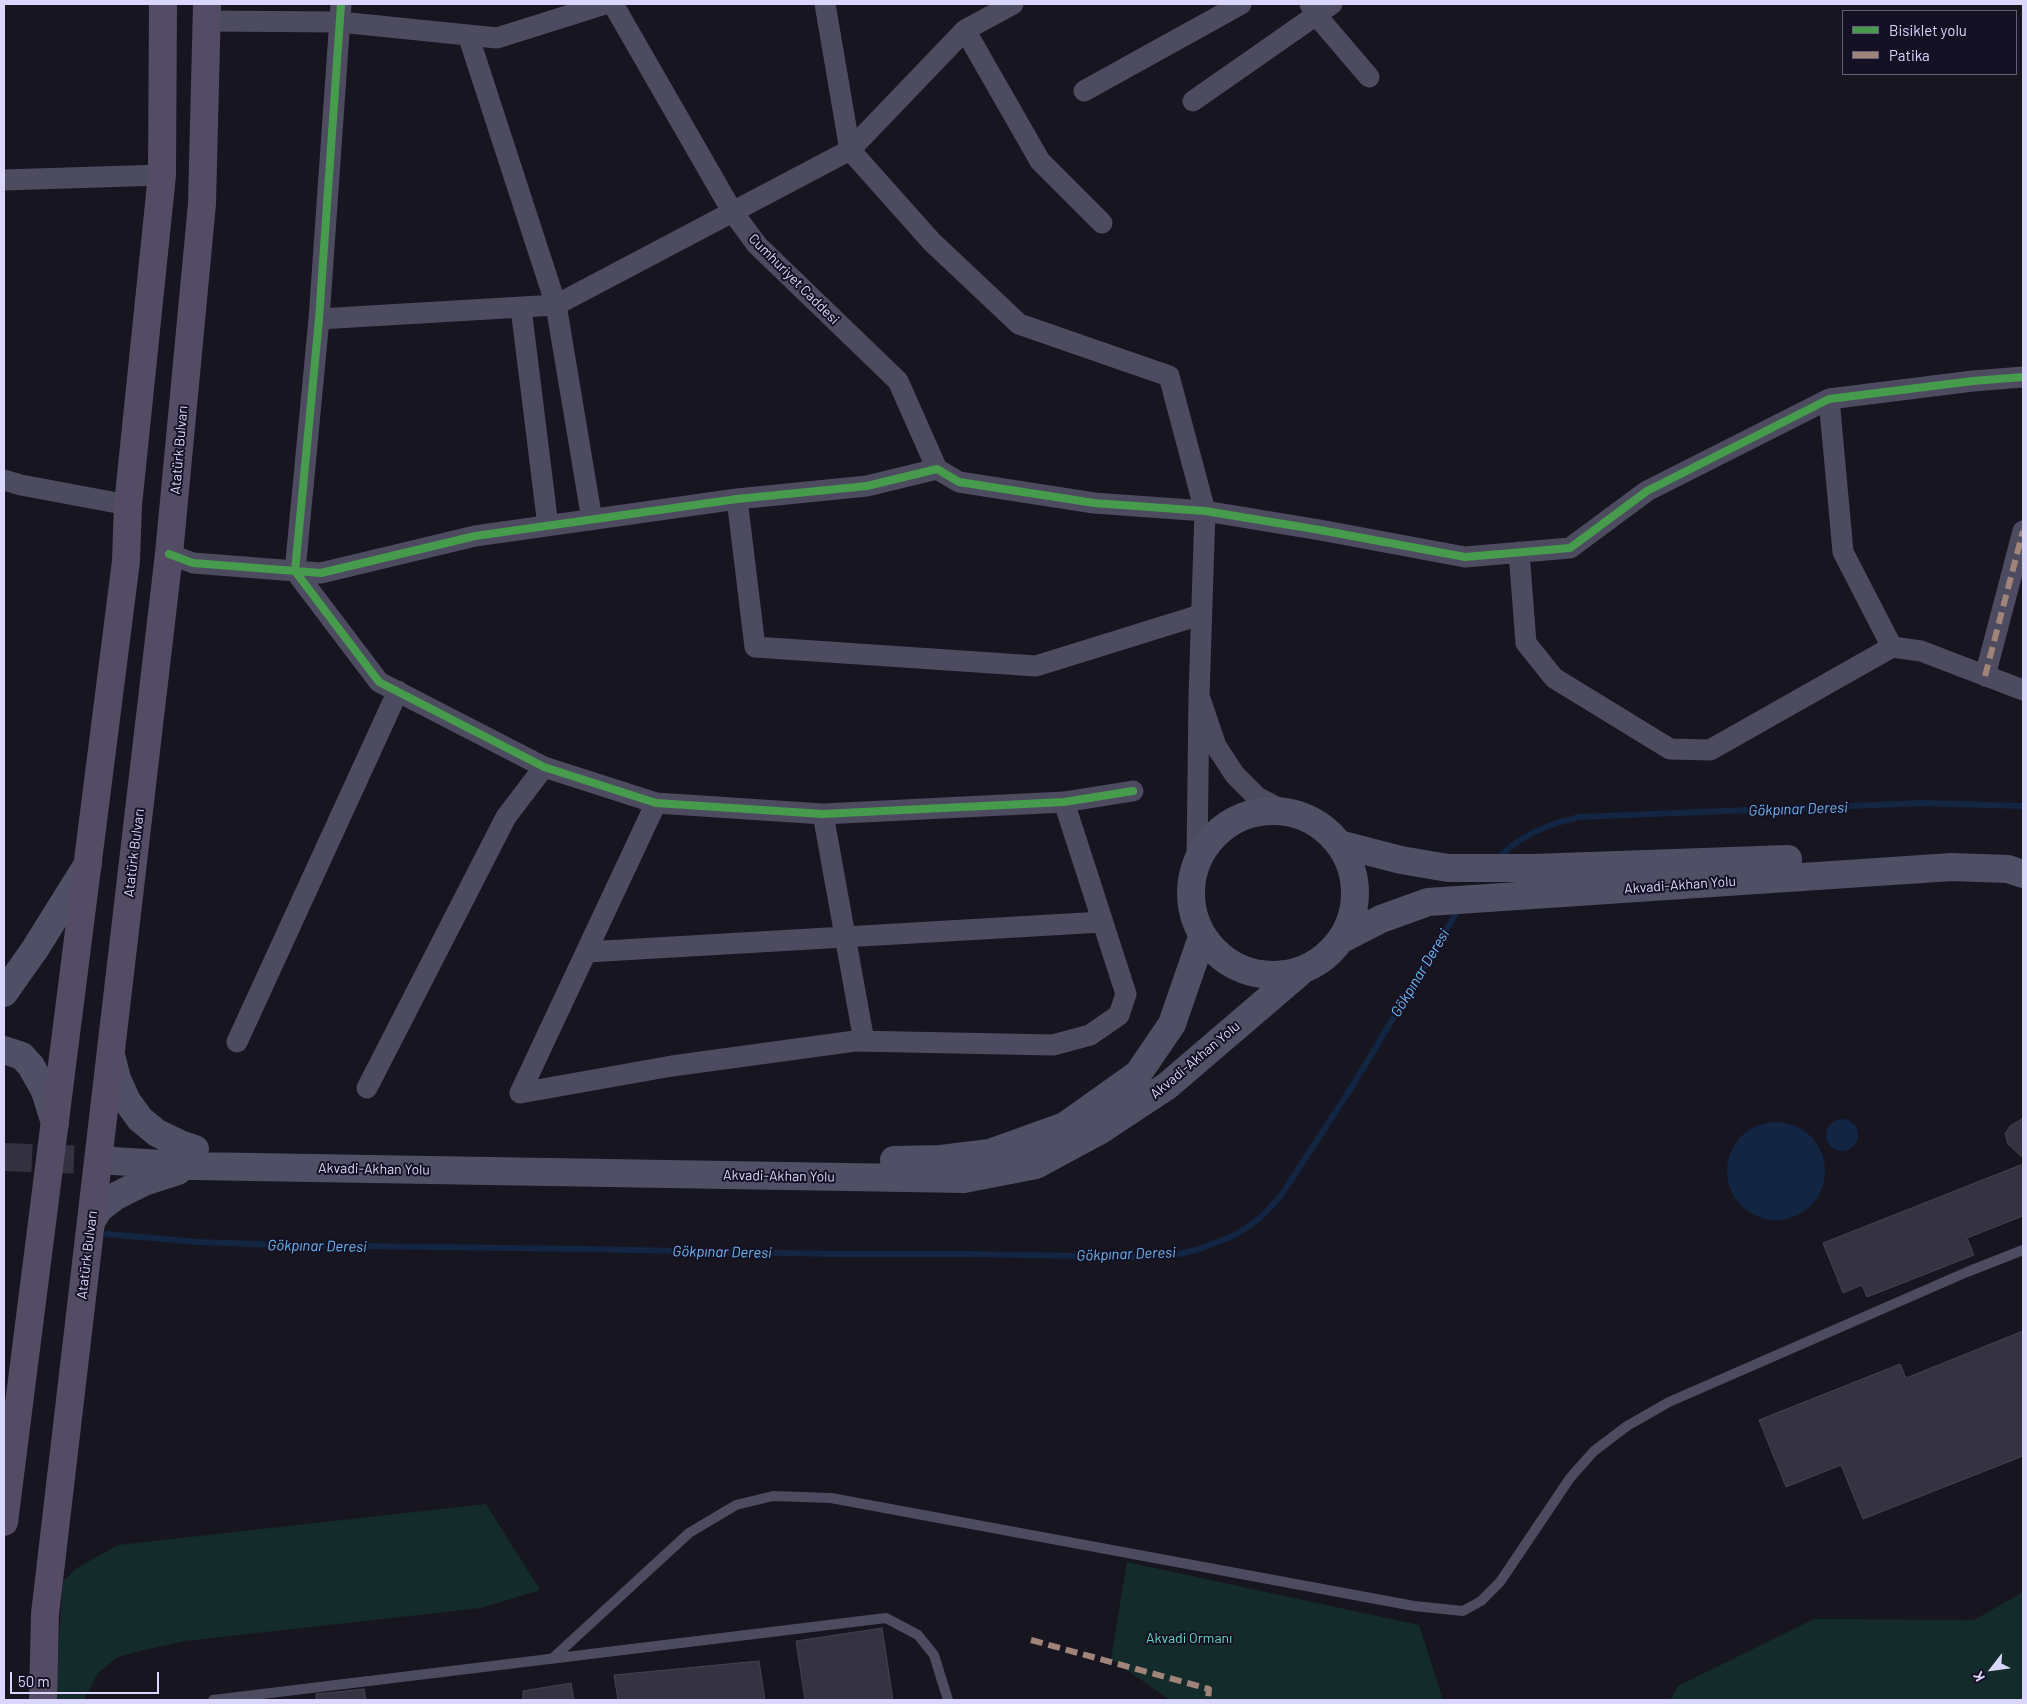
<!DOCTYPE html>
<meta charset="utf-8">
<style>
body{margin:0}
#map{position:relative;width:2027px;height:1704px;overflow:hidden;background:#171520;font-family:Barlow,sans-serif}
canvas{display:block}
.frame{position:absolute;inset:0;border:5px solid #dbd7fc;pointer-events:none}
.legend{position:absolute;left:1842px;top:10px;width:175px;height:65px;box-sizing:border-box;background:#141124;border:1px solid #64607a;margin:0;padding:6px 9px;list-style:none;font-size:15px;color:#dbd7fc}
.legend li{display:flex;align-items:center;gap:10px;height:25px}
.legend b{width:25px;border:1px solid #64607a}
.north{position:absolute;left:1967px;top:1644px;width:50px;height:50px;-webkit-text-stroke:4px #141124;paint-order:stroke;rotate:240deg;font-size:14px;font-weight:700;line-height:20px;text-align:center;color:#dbd7fc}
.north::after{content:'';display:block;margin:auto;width:18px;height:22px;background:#dbd7fc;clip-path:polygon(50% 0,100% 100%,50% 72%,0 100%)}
.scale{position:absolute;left:10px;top:1672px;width:149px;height:22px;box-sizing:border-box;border:2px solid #dbd7fc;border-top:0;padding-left:6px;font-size:15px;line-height:18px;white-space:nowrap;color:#dbd7fc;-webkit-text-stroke:4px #141124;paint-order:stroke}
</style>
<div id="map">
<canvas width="2027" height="1704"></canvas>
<div class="frame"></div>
<ul class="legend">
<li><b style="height:6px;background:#469c4c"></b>Bisiklet yolu</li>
<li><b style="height:6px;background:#a18479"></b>Patika</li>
</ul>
<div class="north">K</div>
<div class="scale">50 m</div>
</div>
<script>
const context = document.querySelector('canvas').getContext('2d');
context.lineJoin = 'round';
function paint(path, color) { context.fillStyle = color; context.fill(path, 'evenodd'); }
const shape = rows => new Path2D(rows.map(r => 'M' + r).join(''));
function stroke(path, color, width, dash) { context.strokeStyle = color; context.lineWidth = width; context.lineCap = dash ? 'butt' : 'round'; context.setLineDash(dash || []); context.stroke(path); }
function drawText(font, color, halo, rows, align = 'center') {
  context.font = font + ' Barlow,sans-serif'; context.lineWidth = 4; context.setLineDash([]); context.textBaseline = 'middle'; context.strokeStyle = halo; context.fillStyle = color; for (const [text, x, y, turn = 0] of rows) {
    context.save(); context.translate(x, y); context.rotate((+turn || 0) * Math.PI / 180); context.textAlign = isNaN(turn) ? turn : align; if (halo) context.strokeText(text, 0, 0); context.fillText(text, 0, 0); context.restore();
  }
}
const green = shape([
 [486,1504,540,1590,481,1608,185,1641,144,1650,118,1657,98,1673,84,1700,55,1700,63,1581,77,1568,118,1545],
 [1127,1562,1419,1625,1443,1700,1170,1700,1111,1659],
 [2023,1592,2023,1700,1670,1700,1678,1686,1814,1619,1974,1620]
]);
const water = shape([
 '1826 1135a16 16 0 1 1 32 0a16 16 0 1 1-32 0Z',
 '1727 1171a49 49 0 1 1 98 0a49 49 0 1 1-98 0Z'
]);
const stream = shape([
 [1496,859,1517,842,1536,831,1557,823,1579,817,1923,803,2023,806],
 [107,1234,198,1242,282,1245,583,1249,836,1254,967,1254,1139,1257,1179,1254,1199,1249,1231,1237,1246,1228,1260,1218,1280,1197,1353,1085,1460,907]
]);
const building = shape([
 [2023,1118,2023,1158,2008,1144,2005,1134,2010,1126,2023,1118],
 [2023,1164,2023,1216,1967,1238,1974,1255,1867,1297,1862,1285,1843,1293,1823,1243,2023,1164],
 [2023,1331,2023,1456,1863,1519,1841,1465,1786,1487,1759,1420,1900,1364,1906,1378,2023,1331],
 [882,1628,893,1700,805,1700,796,1641,882,1628],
 [759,1661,765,1700,618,1700,614,1675,759,1661],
 [571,1683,574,1700,523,1700,523,1691,571,1683],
 [364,1689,366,1700,316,1700,316,1694,364,1689]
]);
const secondaryTunnel = shape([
 [4,1157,114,1161]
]);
const service = shape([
 [553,1658,689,1533,736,1505,773,1496,831,1498,1414,1606,1463,1611,1481,1601,1500,1582,1570,1478,1594,1451,1627,1426,1669,1402,1967,1272,2023,1250],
 [213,1700,886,1618,918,1635,934,1655,948,1700]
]);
const minor = shape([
 [341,4,319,319,295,571,379,682,544,767,656,803,823,814,1064,802,1133,791],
 [613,4,732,211,757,245,898,381,937,469],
 [825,4,850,150,932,242,1019,324,1169,376,1205,511,1199,696],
 [1310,4,1316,15,1369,77],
 [206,21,340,22,497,38,605,4],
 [965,30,1040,161,1102,223],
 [468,35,556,305,592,520],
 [1084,91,1241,4],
 [1193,101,1332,4],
 [4,180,162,175],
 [521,308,548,526],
 [319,319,556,305,850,150,965,30,1013,4],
 [1829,399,1843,552,1892,647,1921,651,2023,690],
 [4,480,21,485,128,505],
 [737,499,755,647,1036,666,1200,615],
 [1519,552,1526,643,1554,678,1670,749,1710,750,1892,647],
 [169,554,193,563,321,573,475,536,737,499,867,486,937,469,959,482,1094,503,1205,511,1320,530,1465,557,1570,548,1647,491,1829,399,1973,381,2023,377],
 [1985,676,2023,531],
 [823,814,864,1041],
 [1197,860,1199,696,1216,746,1235,775,1257,797,1284,811],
 [587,952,1102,922],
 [237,1042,398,691],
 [367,1088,506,817,544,767],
 [520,1093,672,1066,855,1041,1053,1045,1090,1035,1119,1015,1126,994,1064,802],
 [520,1093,656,803]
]);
const secondary = shape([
 '1191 893a82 82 0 1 1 164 0a82 82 0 1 1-164 0Z',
 [1339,844,1401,860,1448,868,1532,868,1788,859],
 [1344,938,1381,919,1428,902,1952,867,2008,869,2023,874],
 [4,993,35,949,88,864],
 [4,1050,22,1056,31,1066,45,1091,55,1123],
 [111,1055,117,1079,127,1101,140,1119,157,1133,180,1144,195,1149],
 [894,1160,941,1159,990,1153,1065,1126,1138,1074,1172,1024,1202,937],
 [114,1161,193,1166,964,1179,1036,1165,1099,1131,1167,1086,1299,973],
 [91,1222,99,1209,116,1196,144,1182,178,1171]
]);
const primary = shape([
 [4,1522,126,561,128,505,162,175,163,4],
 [43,1700,45,1614,169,554,202,204,207,4]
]);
const quiet = shape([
 [1985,676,2023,531],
 [1031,1640,1209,1689,1208,1700]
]);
const cycleway = shape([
 [341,4,319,319,295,571,379,682,544,767,656,803,823,814,1064,802,1133,791],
 [169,554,193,563,321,573,475,536,737,499,867,486,937,469,959,482,1094,503,1205,511,1320,530,1465,557,1570,548,1647,491,1829,399,1973,381,2023,377]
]);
const streetNames = [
 ["Cumhuriyet Caddesi",794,279,45],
 ["Atatürk Bulvarı",179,450,-85],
 ["Atatürk Bulvarı",134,853,-83],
 ["Akvadi-Akhan Yolu",1680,885,-4],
 ["Akvadi-Akhan Yolu",1195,1060,-40],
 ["Akvadi-Akhan Yolu",374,1169,1],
 ["Akvadi-Akhan Yolu",779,1176,1],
 ["Atatürk Bulvarı",87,1255,-83]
];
const parkNames = [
 ["Akvadi Ormanı",1189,1638]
];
const waterNames = [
 ["Gökpınar Deresi",1798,809,-2],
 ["Gökpınar Deresi",1420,973,-59],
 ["Gökpınar Deresi",317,1246,1],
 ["Gökpınar Deresi",722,1252,1],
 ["Gökpınar Deresi",1126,1254,-2]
];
paint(green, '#142b2b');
paint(water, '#122543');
stroke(stream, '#122543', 6);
paint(building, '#353342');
stroke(building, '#444153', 1);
stroke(secondaryTunnel, '#343241', 28, [28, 14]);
stroke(service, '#4c4b60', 10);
stroke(minor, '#4c4b60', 21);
stroke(secondary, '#4f4f66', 28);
stroke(primary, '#544c64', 28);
stroke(quiet, '#a18479', 6, [12, 6]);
stroke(cycleway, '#469c4c', 8);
drawText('14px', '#dbd7fc', '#141124', streetNames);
drawText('14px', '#69d6ba', '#141124', parkNames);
drawText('italic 15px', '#6eb6f3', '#141124', waterNames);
</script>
